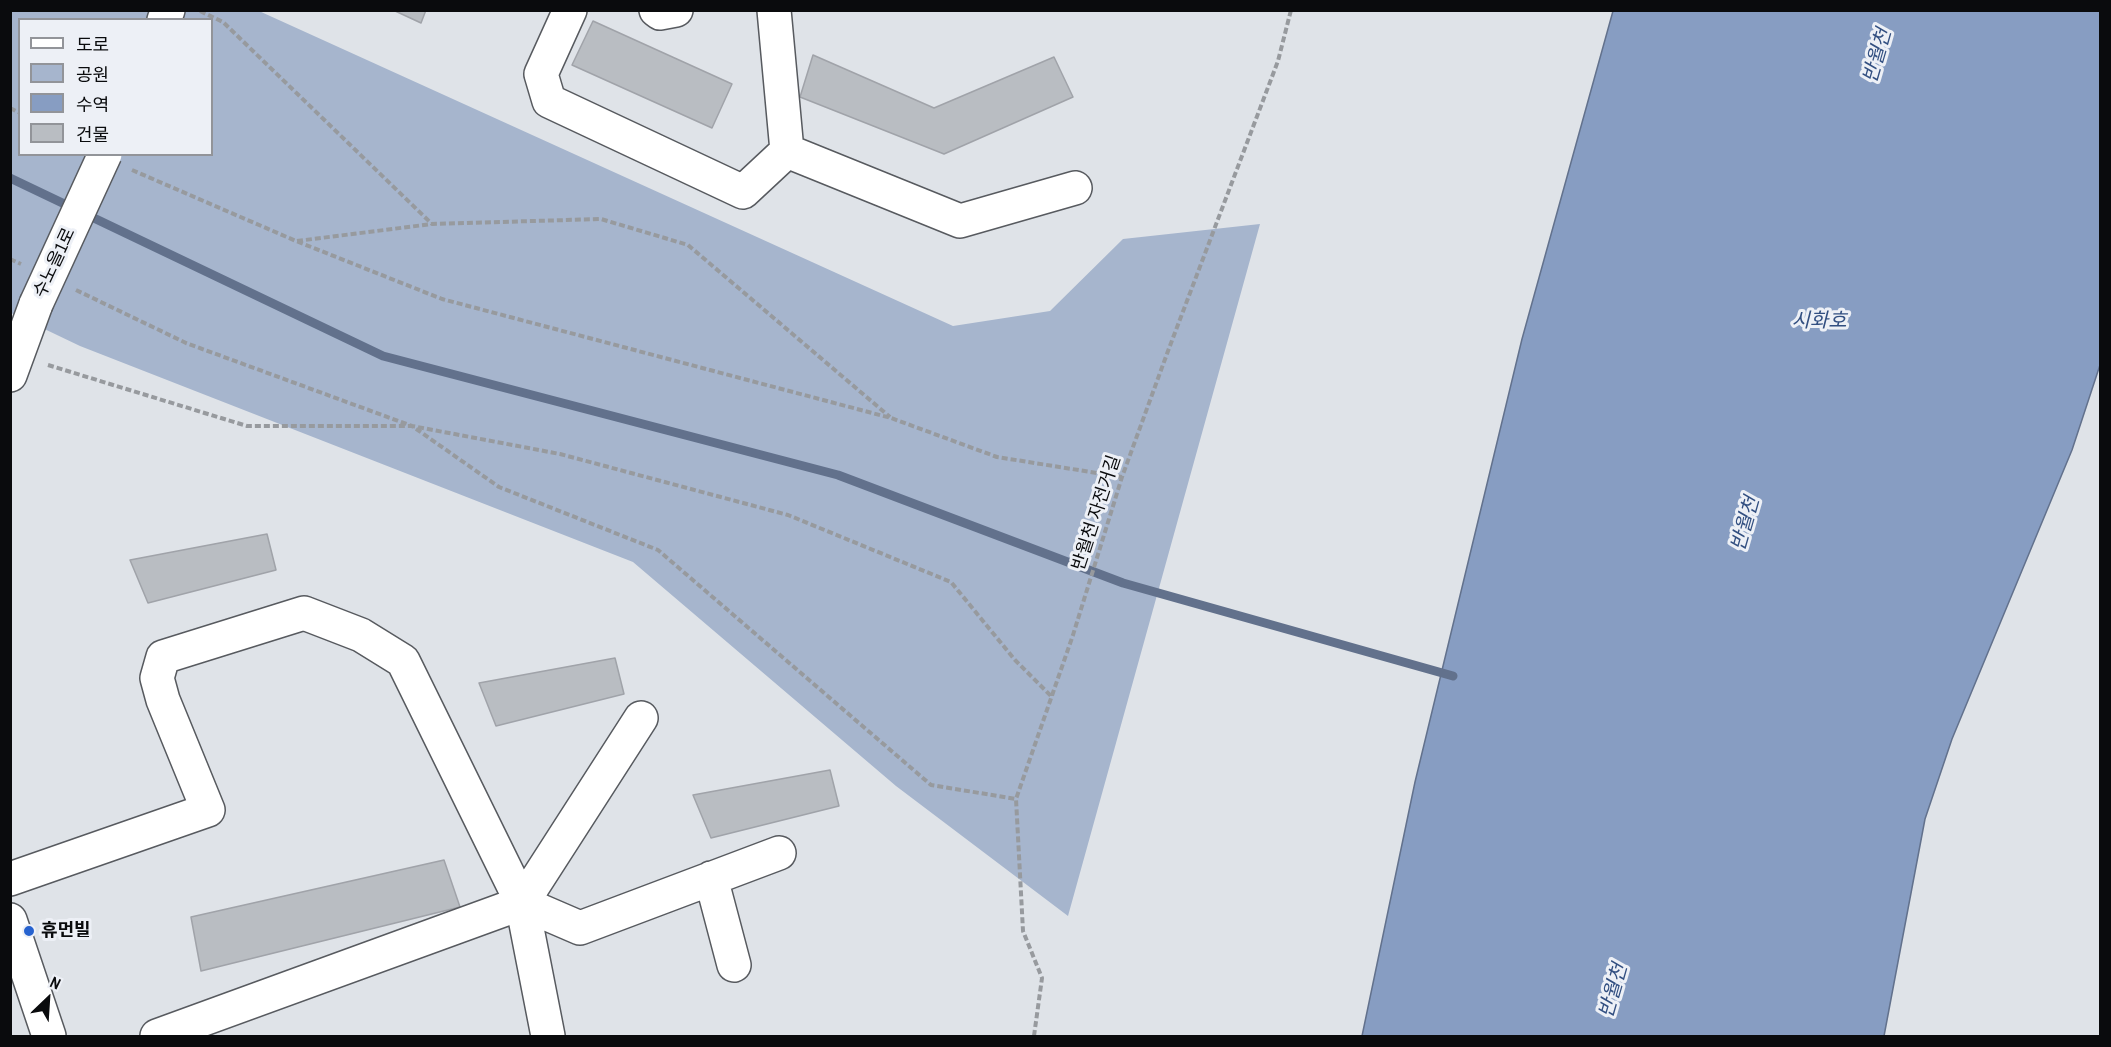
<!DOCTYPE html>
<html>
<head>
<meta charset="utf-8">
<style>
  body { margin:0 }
  #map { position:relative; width:2111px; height:1047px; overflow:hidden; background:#dfe3e8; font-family:"Archivo Narrow","Noto Sans KR",sans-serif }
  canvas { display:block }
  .frame { position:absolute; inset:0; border:12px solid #0a0b0d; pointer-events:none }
  .legend { position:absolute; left:18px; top:18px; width:195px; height:138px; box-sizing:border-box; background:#edf0f6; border:2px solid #929499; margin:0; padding:8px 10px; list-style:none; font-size:18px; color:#0a0b0d }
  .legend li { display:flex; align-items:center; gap:12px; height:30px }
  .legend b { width:30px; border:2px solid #929499 }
  .north { position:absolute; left:18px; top:969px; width:60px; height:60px; -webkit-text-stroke:4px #edf0f6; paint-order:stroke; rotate:25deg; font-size:16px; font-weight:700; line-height:24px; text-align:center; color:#0a0b0d }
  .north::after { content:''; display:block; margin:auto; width:21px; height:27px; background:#0a0b0d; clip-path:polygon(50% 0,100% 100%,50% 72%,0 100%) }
</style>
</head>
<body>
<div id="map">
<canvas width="2111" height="1047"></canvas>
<div class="frame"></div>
<ul class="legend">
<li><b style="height:8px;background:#fff"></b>도로</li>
<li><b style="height:16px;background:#a6b5cd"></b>공원</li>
<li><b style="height:16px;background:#879dc2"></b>수역</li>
<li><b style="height:16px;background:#b9bdc2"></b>건물</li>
</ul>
<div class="north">N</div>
</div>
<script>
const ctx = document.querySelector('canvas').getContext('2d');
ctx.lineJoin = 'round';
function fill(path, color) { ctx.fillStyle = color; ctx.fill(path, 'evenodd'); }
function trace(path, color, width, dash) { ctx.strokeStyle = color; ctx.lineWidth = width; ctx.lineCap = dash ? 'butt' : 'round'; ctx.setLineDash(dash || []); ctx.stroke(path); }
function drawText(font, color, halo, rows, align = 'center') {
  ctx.font = font + ' "Archivo Narrow","Noto Sans KR",sans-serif'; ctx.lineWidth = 6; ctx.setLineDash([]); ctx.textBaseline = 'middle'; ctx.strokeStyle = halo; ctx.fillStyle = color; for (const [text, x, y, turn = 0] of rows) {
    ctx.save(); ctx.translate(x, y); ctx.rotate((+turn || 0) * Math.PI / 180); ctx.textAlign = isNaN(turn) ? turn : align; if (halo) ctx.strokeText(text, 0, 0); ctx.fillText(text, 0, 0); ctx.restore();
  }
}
fill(new Path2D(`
  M10 11H259L953 326 1050 311 1123 239 1260 224 1068 916 896 786 633 562 80 346 11 313ZM20 20H212V154H20Z`), '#a6b5cd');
const water = new Path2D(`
  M1613 11H2100V365L2072 450 1952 739 1925 819 1884 1036H1362L1415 782 1522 339Z`);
fill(water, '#879dc2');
trace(water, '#62718c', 1.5);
trace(new Path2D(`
  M10 178 383 356 838 475 1123 583 1453 676`), '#62718c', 9);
const building = new Path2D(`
  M393 10H426L421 23Z
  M593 21 732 84 712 128 572 65Z
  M813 55 934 108 1054 57 1073 97 944 154 800 97Z
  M267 534 276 570 148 603 130 560Z
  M615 658 624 694 496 726 479 683Z
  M830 770 839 806 711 838 693 795Z
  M444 860 460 907 201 971 191 917Z`);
fill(building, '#b9bdc2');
trace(building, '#a0a3a9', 1.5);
const minor = new Path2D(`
  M570 10 541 74 549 101 743 192 787 151
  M656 10 660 13 676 10
  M774 10 787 151
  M164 20 168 10
  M787 151 960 221 1075 188
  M10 375 36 304
  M711 878 734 965
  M10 879 208 810 163 700 157 678 163 657 304 613 361 635 403 661 522 903 548 1036
  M522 903 580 928 779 853
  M10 920 49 1036
  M157 1036 522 903 641 718`);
trace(minor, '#575a5f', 36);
trace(new Path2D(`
  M200 11 223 22 432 224
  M10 108 20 113
  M132 170 296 241 442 299 891 418 997 457 1122 477
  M297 241 432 224 601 219 688 245 890 417
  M10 259 21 264
  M76 290 186 343 412 426 560 454 788 515 951 582 1015 660 1052 697
  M48 365 247 426H412L499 487 658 550 931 785 1016 799
  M1034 1036 1042 978 1023 931 1016 799 1073 635 1122 477 1168 351 1278 61 1291 10`), '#979a9e', 4, [6, 3]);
trace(minor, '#fff', 33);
const minorBridge = new Path2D(`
  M36 304 105 154`);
trace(minorBridge, '#575a5f', 36, []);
trace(minorBridge, '#fff', 33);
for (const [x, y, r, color] of [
  [29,931,6,"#2662cf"]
]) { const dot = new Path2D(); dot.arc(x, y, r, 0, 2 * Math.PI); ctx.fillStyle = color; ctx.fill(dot); trace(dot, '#edf0f6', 2); }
drawText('18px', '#0a0b0d', '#edf0f6', [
  ["수노을1로",55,263,-65],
  ["반월천 자전거길",1097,513,-72]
]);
drawText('bold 18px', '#0a0b0d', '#edf0f6', [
  ["휴먼빌",41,931]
], 'left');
drawText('italic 20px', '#324f81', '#edf0f6', [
  ["반월천",1878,56,-74],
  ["시화호",1819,322],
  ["반월천",1746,524,-74],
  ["반월천",1614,991,-74]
]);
</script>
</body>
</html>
